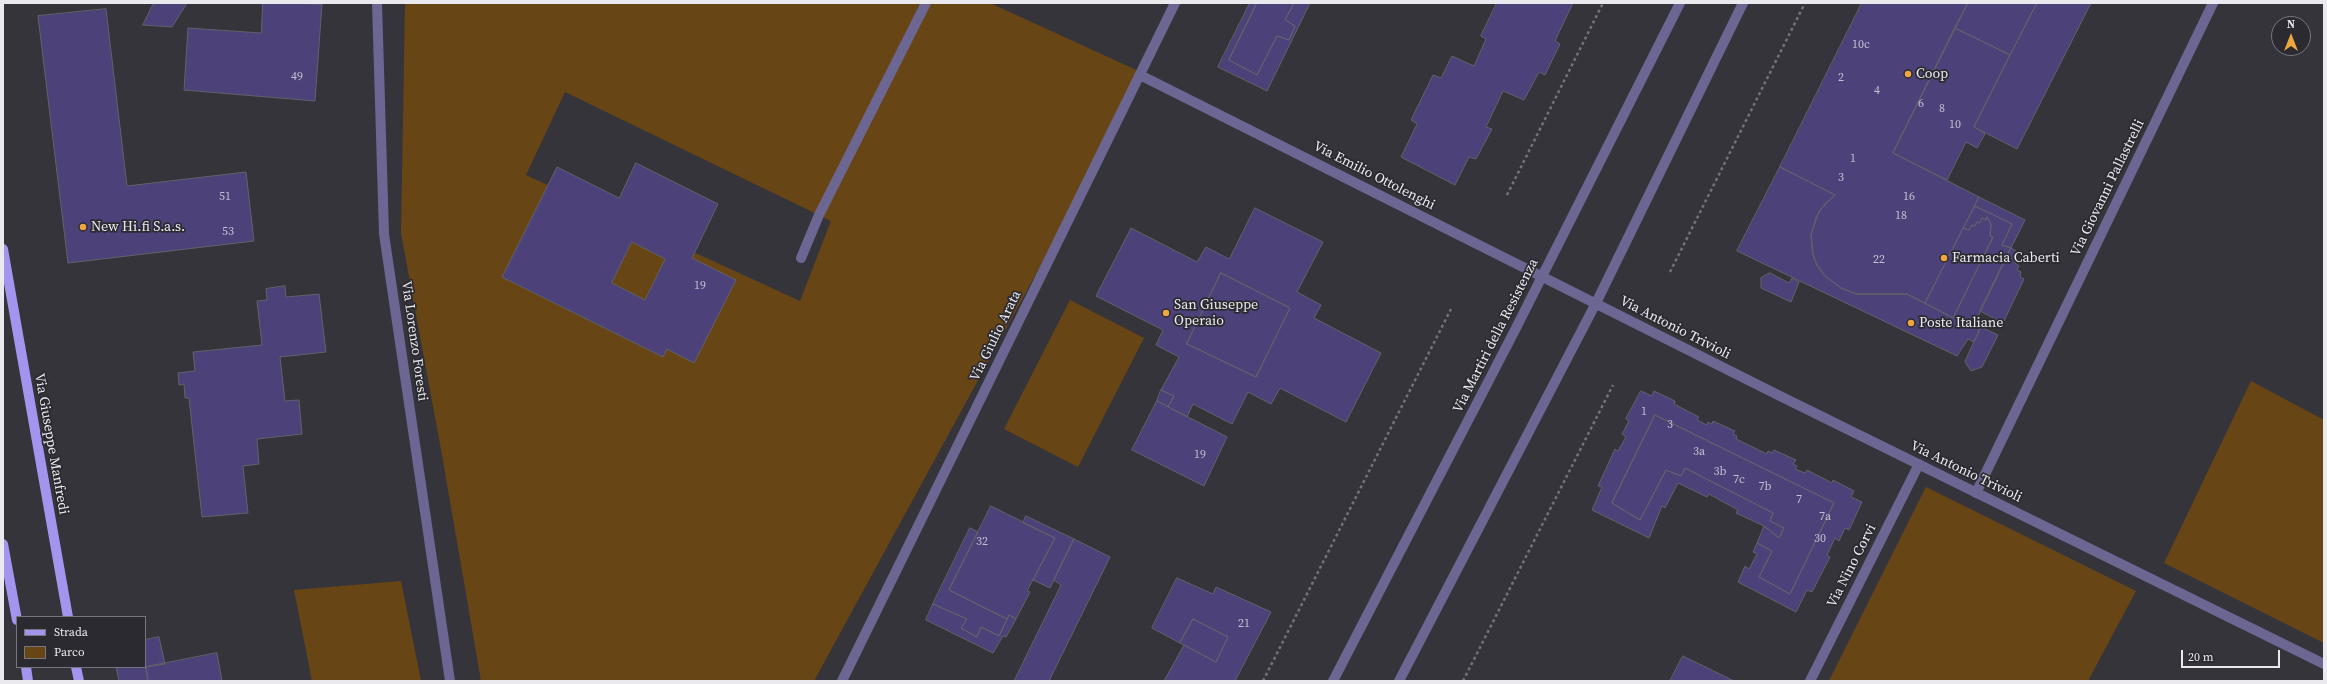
<!DOCTYPE html>
<html>
<head>
<meta charset="utf-8">
<style>
  body { margin:0 }
  #map { position:relative; width:2327px; height:684px; overflow:hidden; background:#35343b; font-family:"Source Serif 4",serif }
  canvas { display:block }
  .frame { position:absolute; inset:0; border:4px solid #e9e9ee; pointer-events:none }
  .legend { position:absolute; left:16px; top:616px; width:130px; height:52px; box-sizing:border-box; background:#2b2a31; border:1px solid #77767d; margin:0; padding:5px 7px; list-style:none; font-size:12px; color:#e9e9ee }
  .legend li { display:flex; align-items:center; gap:8px; height:20px }
  .legend b { width:20px; border:1px solid #77767d }
  .north { position:absolute; left:2271px; top:16px; width:40px; height:40px; box-sizing:border-box; background:#2b2a31; border:1px solid #77767d; border-radius:50%; rotate:0deg; font-size:11px; font-weight:700; line-height:16px; text-align:center; color:#e9e9ee }
  .north::after { content:''; display:block; margin:auto; width:14px; height:18px; background:#f0a63f; clip-path:polygon(50% 0,100% 100%,50% 72%,0 100%) }
  .scale { position:absolute; left:2181px; top:650px; width:99px; height:18px; box-sizing:border-box; border:2px solid #e9e9ee; border-top:0; padding-left:5px; font-size:12px; line-height:14px; white-space:nowrap; color:#e9e9ee; -webkit-text-stroke:3px #2b2a31; paint-order:stroke }
</style>
</head>
<body>
<div id="map">
<canvas width="2327" height="684"></canvas>
<div class="frame"></div>
<ul class="legend">
<li><b style="height:5px;background:#a394ed"></b>Strada</li>
<li><b style="height:11px;background:#684515"></b>Parco</li>
</ul>
<div class="north">N</div>
<div class="scale">20 m</div>
</div>
<script>
const ctx = document.querySelector('canvas').getContext('2d');
ctx.lineJoin = 'round';
function fill(path, color) { ctx.fillStyle = color; ctx.fill(path, 'evenodd'); }
function trace(path, color, width, dash) { ctx.strokeStyle = color; ctx.lineWidth = width; ctx.lineCap = dash ? 'butt' : 'round'; ctx.setLineDash(dash || []); ctx.stroke(path); }
function drawText(font, color, halo, rows, align = 'center') {
  ctx.font = font + ' "Source Serif 4",serif'; ctx.lineWidth = 3.5; ctx.setLineDash([]); ctx.textBaseline = 'middle'; ctx.strokeStyle = halo; ctx.fillStyle = color; for (const [text, x, y, turn = 0] of rows) {
    ctx.save(); ctx.translate(x, y); ctx.rotate((+turn || 0) * Math.PI / 180); ctx.textAlign = isNaN(turn) ? turn : align; if (halo) ctx.strokeText(text, 0, 0); ctx.fillText(text, 0, 0); ctx.restore();
  }
}
fill(new Path2D(`
  M405 3H990L1145 74 814 681H481L442 455 401 233ZM565 92 831 221 800 301 526 175Z
  M1070 300 1144 338 1078 467 1004 429Z
  M2251 381 2324 420V643L2164 563Z
  M1926 487 2136 591 2088 681H1829Z
  M401 581 421 681H312L294 590Z`), '#684515');
const building = new Path2D(`
  M154 3H187L172 27 143 25Z
  M263 3 322 4 315 101 184 90 188 28 261 33Z
  M1250 3H1257L1229 60 1257 75 1277 36 1289 40 1295 26 1285 20 1294 3H1310L1267 91 1218 67Z
  M1257 3H1294L1285 20 1295 26 1289 40 1277 36 1257 75 1229 60Z
  M1497 3H1573L1555 41 1560 44 1545 75 1539 72 1524 100 1503 91 1486 127 1492 129 1476 159 1469 157 1455 185 1401 157 1417 124 1411 120 1433 75 1441 78 1452 56 1474 66 1486 39 1481 36Z
  M1862 3H1968L1893 153 1979 197 1925 303 1907 294H1856L1841 288 1825 276 1814 259 1811 235 1819 211 1835 195 1780 167Z
  M1968 3H2037L2010 55 1955 28Z
  M2037 3H2091L2017 149 1974 127Z
  M106 9 127 186 246 172 254 241 68 263 38 16Z
  M1955 28 2010 55 1974 127 1985 134 1977 148 1966 142 1947 180 1893 153Z
  M636 163 718 204 692 258 736 280 694 363 667 349 663 357 502 277 557 167 619 198ZM632 242 665 259 645 300 612 283Z
  M1780 167 1835 195 1824 205 1816 217 1811 235 1812 252 1817 266 1825 276 1841 288 1856 294H1907L1953 318 1993 237 1990 236 1991 224 1987 217 1986 220 1982 218 1980 223 1977 222 1975 226 1972 225 1969 230 1963 228 1975 206 2012 224 2002 245 2011 248 1975 323 1981 327 1974 342 1968 339 1957 356 1737 251Z
  M1979 197 2025 220 2011 248 2002 245 2012 224 1975 206Z
  M1255 208 1323 242 1297 292 1321 305 1314 318 1381 353 1346 422 1280 388 1271 404 1248 392 1232 424 1193 404 1187 417 1168 407 1174 396 1161 390 1179 357 1156 345 1163 330 1096 296 1131 228 1197 262 1206 247 1229 259ZM1221 273 1290 308 1256 377 1187 344Z
  M1987 217 1991 224 1990 236 1993 237 1953 318 1925 303 1963 228 1969 230 1972 225 1975 226 1977 222 1980 223 1982 218 1986 220Z
  M2011 248 2016 251 2013 257 2017 258 2015 263 2019 266 2017 270 2021 272 2020 277 2024 279 2003 323 1980 311Z
  M1221 273 1290 308 1256 377 1187 344Z
  M1770 273 1789 283 1792 278 1799 282 1791 302 1761 288V278Z
  M285 286 286 297 319 294 326 352 280 357 285 401 299 400 302 434 257 439 259 464 243 466 248 513 202 517 189 398H185L184 384 179 385 178 373 195 371 193 352 262 345 257 301 267 300 266 289Z
  M1981 327 1998 335 1982 367 1971 371 1965 362Z
  M1161 390 1174 396 1168 407 1157 401Z
  M1641 391 1652 396 1654 391 1675 401 1674 404 1699 417 1697 420 1707 425 1708 422 1712 424 1713 421 1735 431 1733 434 1737 436 1736 439 1767 454 1768 451 1772 453 1774 450 1796 460 1793 464 1797 466 1795 469 1805 473 1807 470 1832 483 1833 480 1854 491 1851 497 1862 502 1849 530 1845 528 1839 541 1835 538 1827 555 1830 557 1812 592 1807 590 1796 612 1738 582 1745 566 1749 569 1757 554 1753 552 1757 543 1772 551 1759 577 1790 594 1834 503 1655 415 1612 503 1640 520 1666 470 1681 476 1685 468 1773 513 1770 521 1784 528 1779 538 1764 526 1736 513 1738 510 1709 494 1707 497 1678 483 1665 508 1662 506 1649 538 1592 510 1602 487 1598 486 1615 449 1618 451 1626 437 1622 434 1629 421 1626 419Z
  M1157 401 1227 437 1204 486 1132 450Z
  M1655 415 1834 503 1790 594 1759 577 1772 551 1757 543 1764 526 1779 538 1784 528 1770 521 1773 513 1685 468 1681 476 1666 470 1640 520 1612 503Z
  M991 506 1055 538 1027 591 1030 592 1016 619 1009 615 1007 619 949 590Z
  M1026 516 1074 539 1050 588 1033 580 1055 538 1023 523Z
  M970 528 978 532 949 590 1007 619 999 636 981 627 977 637 961 628 967 619 933 604Z
  M1074 539 1110 557 1049 681H1014L1061 585 1054 580Z
  M1177 578 1213 594 1216 587 1271 612 1235 681H1164L1184 645 1216 662 1228 637 1193 619 1180 643 1152 628Z
  M933 604 967 619 961 628 977 637 981 627 999 636 1009 615 1016 619 1006 637 1003 636 993 653 926 620Z
  M1193 619 1228 637 1216 662 1180 643Z
  M159 637 165 664 146 667 148 681H119L116 667H145V640Z
  M217 653 222 681H148L146 667Z
  M1683 656 1734 681H1670Z`);
fill(building, '#4c4179');
trace(building, '#62626a', 1);
trace(new Path2D(`
  M1507 195 1603 3
  M1670 272 1805 3
  M1263 681 1451 309
  M1463 681 1613 385`), '#727278', 2.5, [3, 3]);
trace(new Path2D(`
  M377 3 384 234 450 681
  M1140 75 1778 395 2324 664
  M801 258 819 215 926 3
  M1976 493 2213 3
  M842 681 1175 3
  M1333 681 1515 330 1680 3
  M1399 681 1596 303 1743 3
  M1810 681 1919 464`), '#6c6692', 10);
trace(new Path2D(`
  M3 249 68 617
  M3 544 17 620
  M26 667 28 681
  M76 667 79 681`), '#a394ed', 10);
for (const [x, y, r, color] of [
  [1908,74,4,"#f0a63f"],
  [83,227,4,"#f0a63f"],
  [1944,258,4,"#f0a63f"],
  [1166,313,4,"#f0a63f"],
  [1911,323,4,"#f0a63f"]
]) { const dot = new Path2D(); dot.arc(x, y, r, 0, 2 * Math.PI); ctx.fillStyle = color; ctx.fill(dot); trace(dot, '#2b2a31', 1.5); }
drawText('12px', '#c2bfd1', null, [
  ["10c",1861,45],
  ["49",297,77],
  ["2",1841,78],
  ["4",1877,91],
  ["6",1921,104],
  ["8",1942,109],
  ["10",1955,125],
  ["1",1853,159],
  ["3",1841,178],
  ["51",225,197],
  ["16",1909,197],
  ["18",1901,216],
  ["53",228,232],
  ["22",1879,260],
  ["19",700,286],
  ["1",1644,412],
  ["3",1670,425],
  ["3a",1699,452],
  ["19",1200,455],
  ["3b",1720,472],
  ["7c",1739,480],
  ["7b",1765,487],
  ["7",1799,500],
  ["7a",1825,517],
  ["30",1820,539],
  ["32",982,542],
  ["21",1244,624]
]);
drawText('14px', '#e9e9ee', '#2b2a31', [
  ["Coop",1916,74],
  ["New Hi.fi S.a.s.",91,227],
  ["Farmacia Caberti",1952,258],
  ["San Giuseppe",1174,305],
  ["Operaio",1174,321],
  ["Poste Italiane",1919,323]
], 'left');
drawText('14px', '#e9e9ee', '#2b2a31', [
  ["Via Emilio Ottolenghi",1374,176,27],
  ["Via Giovanni Pallastrelli",2108,188,-64],
  ["Via Antonio Trivioli",1675,328,27],
  ["Via Giulio Arata",996,336,-64],
  ["Via Martiri della Resistenza",1496,336,-63],
  ["Via Lorenzo Foresti",414,341,82],
  ["Via Giuseppe Manfredi",51,444,80],
  ["Via Antonio Trivioli",1966,472,26],
  ["Via Nino Corvi",1852,566,-63]
]);
</script>
</body>
</html>
